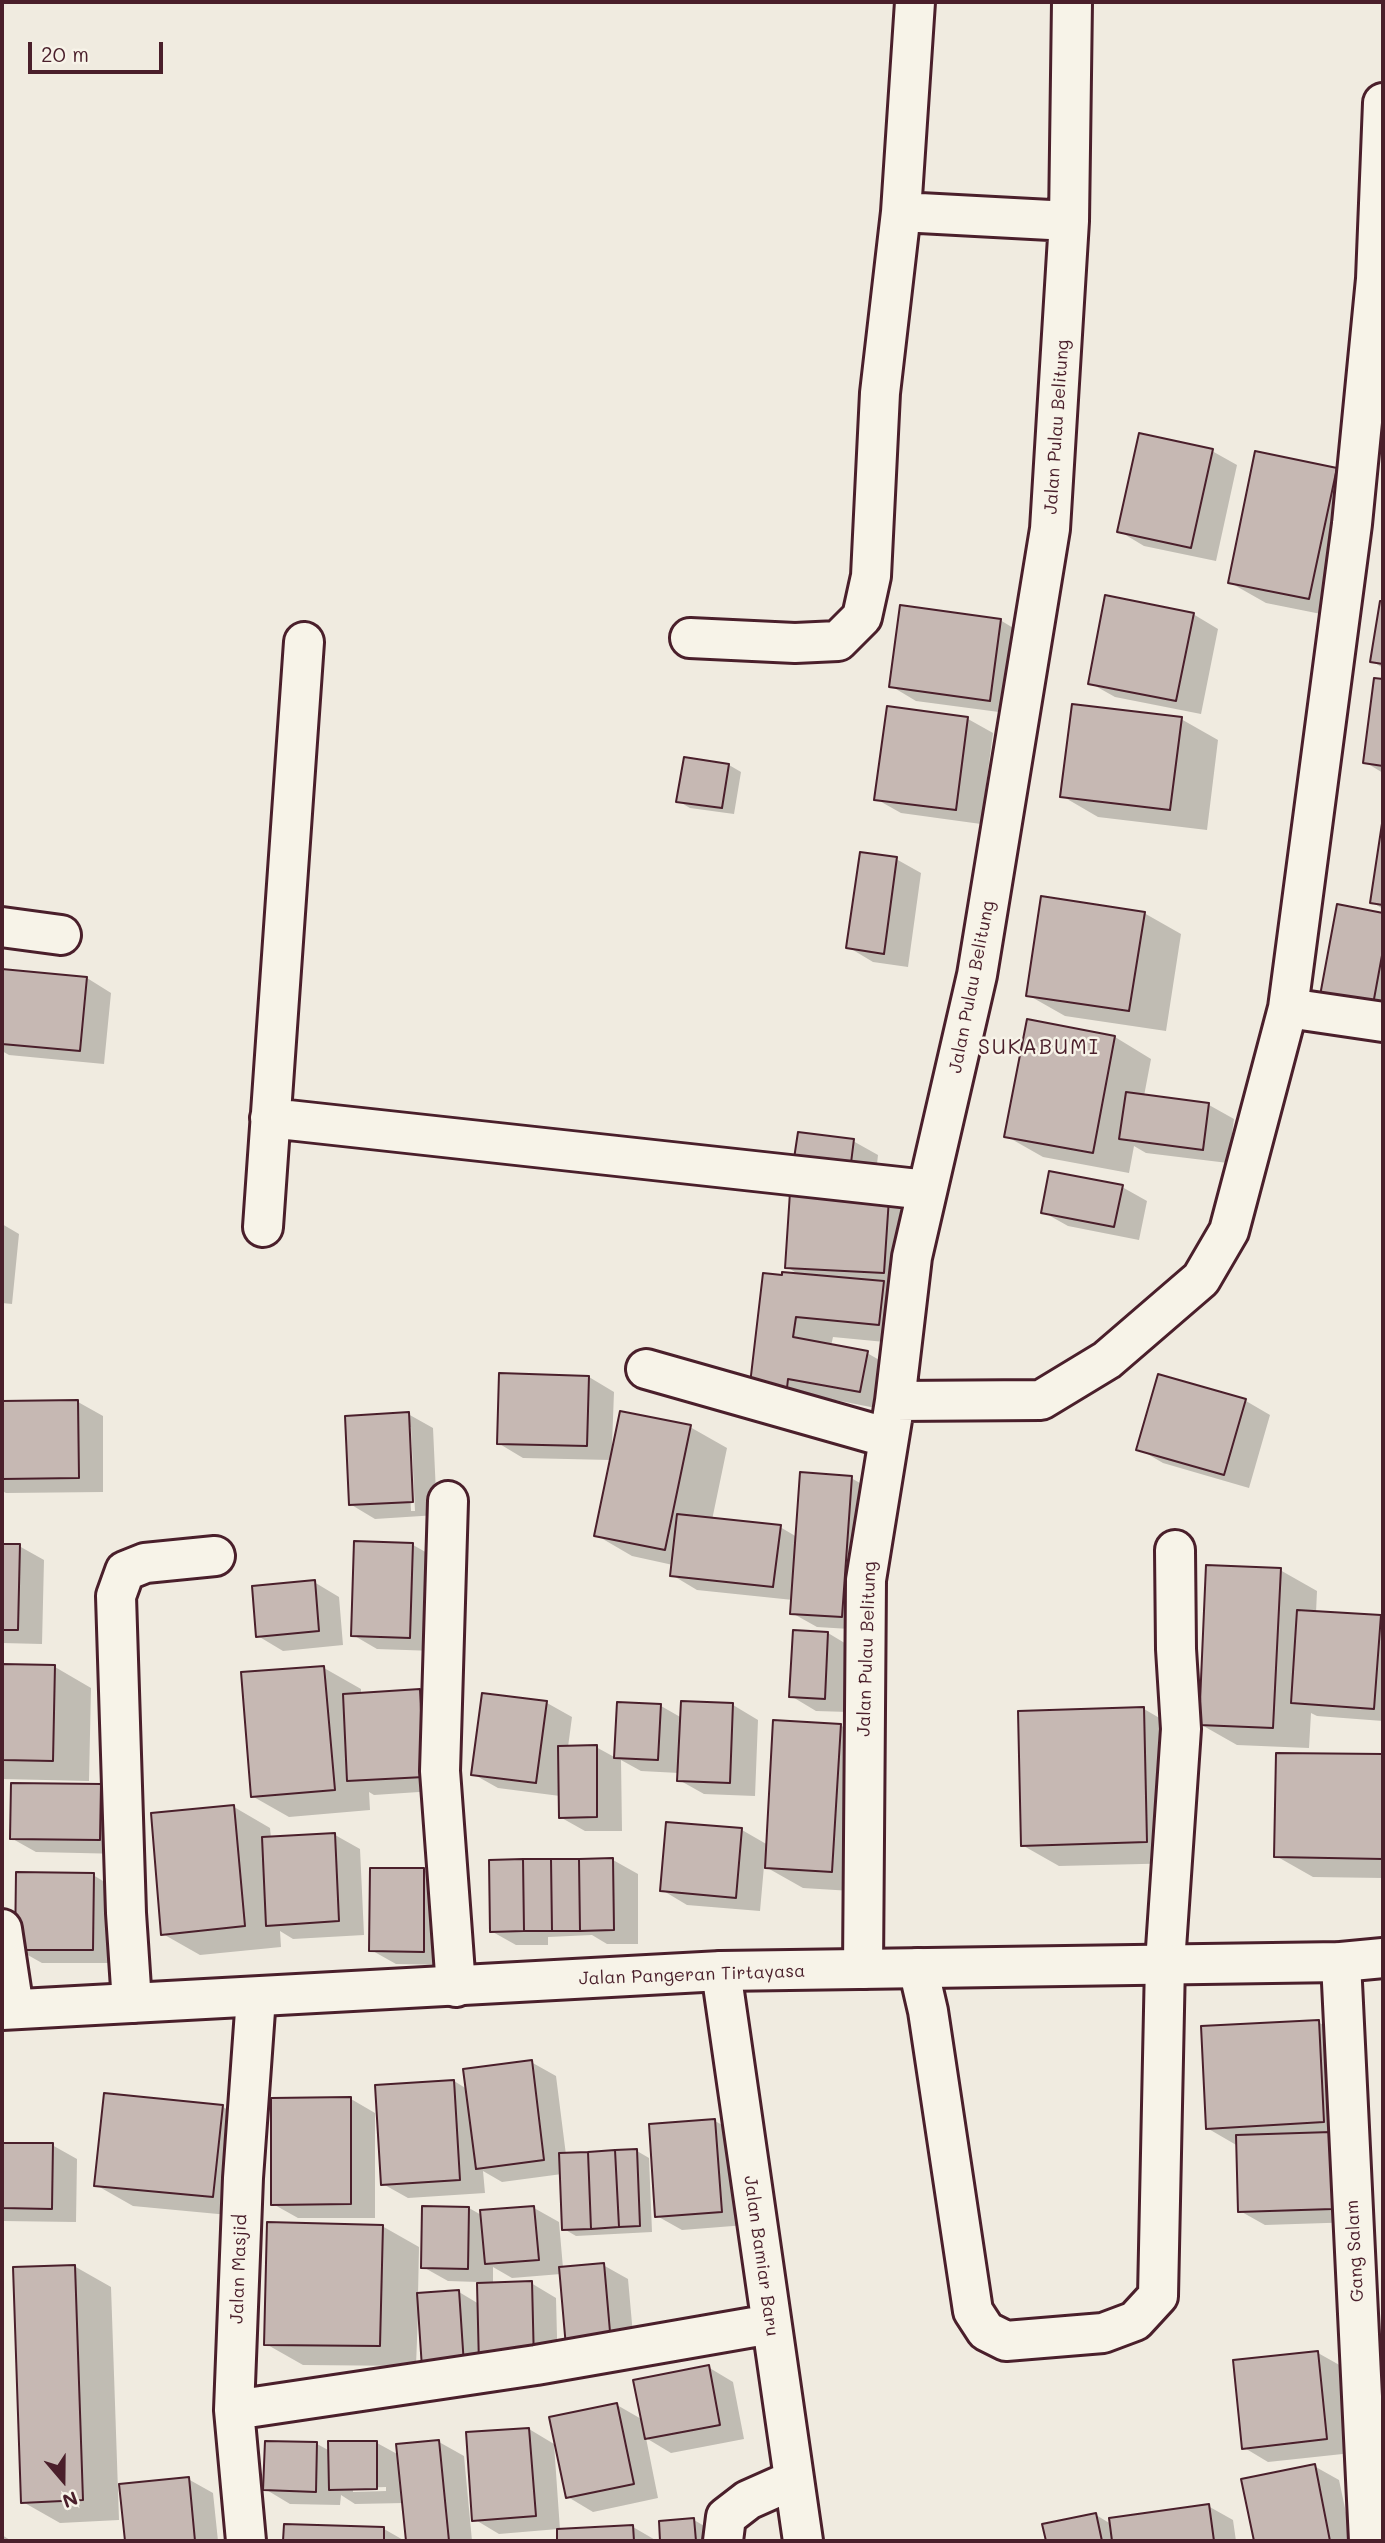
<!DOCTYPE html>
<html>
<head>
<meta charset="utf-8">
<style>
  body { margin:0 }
  #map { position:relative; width:1385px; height:2543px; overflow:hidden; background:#f0ebe0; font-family:Mali,sans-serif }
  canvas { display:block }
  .frame { position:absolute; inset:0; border:4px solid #4a1f2b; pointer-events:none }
  .north { position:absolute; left:28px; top:2445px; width:70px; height:70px; -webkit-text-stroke:5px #f7f3e8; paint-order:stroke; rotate:160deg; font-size:19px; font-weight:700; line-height:28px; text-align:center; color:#4a1f2b }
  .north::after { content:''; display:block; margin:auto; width:24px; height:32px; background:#4a1f2b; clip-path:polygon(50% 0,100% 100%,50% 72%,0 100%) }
  .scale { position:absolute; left:28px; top:42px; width:135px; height:32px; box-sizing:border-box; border:4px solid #4a1f2b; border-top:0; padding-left:9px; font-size:21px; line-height:24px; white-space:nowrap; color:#4a1f2b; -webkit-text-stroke:5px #f7f3e8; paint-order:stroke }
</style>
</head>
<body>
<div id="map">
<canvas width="1385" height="2543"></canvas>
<div class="frame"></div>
<div class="north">N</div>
<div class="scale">20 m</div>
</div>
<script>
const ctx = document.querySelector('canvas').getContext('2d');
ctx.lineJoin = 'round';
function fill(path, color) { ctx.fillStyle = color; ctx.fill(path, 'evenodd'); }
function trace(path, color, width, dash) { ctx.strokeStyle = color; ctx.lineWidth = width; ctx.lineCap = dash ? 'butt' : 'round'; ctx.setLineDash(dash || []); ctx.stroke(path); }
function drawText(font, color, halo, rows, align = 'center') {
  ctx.font = font + ' Mali,sans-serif'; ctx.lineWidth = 5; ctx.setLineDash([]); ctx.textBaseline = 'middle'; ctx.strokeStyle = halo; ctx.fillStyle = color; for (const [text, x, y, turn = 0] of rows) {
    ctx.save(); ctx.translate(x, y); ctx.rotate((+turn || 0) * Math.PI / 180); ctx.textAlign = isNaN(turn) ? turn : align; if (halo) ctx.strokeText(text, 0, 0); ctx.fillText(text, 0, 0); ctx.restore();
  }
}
fill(new Path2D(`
  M1212 451 1237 465 1216 561 1144 546 1119 531Z
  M1336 470 1373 491 1346 619 1266 603 1229 582Z
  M1382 603H1383V668L1372 661Z
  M1193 614 1218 629 1201 714 1115 697 1090 683Z
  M1000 620 1025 635 1014 714 916 701 891 686Z
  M1376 680 1383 681V773L1365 762Z
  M888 708 968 719 993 733 981 824 901 813 876 799Z
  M1181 719 1218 740 1207 830 1098 817 1062 796Z
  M729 765 741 772 734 814 690 808 678 801Z
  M1383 829V909L1372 902Z
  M896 859 921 873 908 967 873 962 848 947Z
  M1339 906 1383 915V1021L1346 1014Z
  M1144 913 1181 934 1166 1031 1065 1016 1028 995Z
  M2 971 87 978 111 993 104 1064 9 1055 2 1051Z
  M1029 1021 1115 1037 1151 1059 1144 1096 1209 1105 1234 1119 1228 1163 1146 1153 1134 1146 1129 1173 1043 1157 1006 1136Z
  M853 1141 878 1155 874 1192 819 1185Z
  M1122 1187 1147 1201 1139 1240 1068 1226 1043 1212Z
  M888 1199 913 1214 908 1287 887 1285 920 1304 916 1345 833 1337 831 1346 867 1353 904 1374 896 1412 825 1398 823 1408 752 1383 801 1276 787 1267Z
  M2 1224 19 1234 12 1304 2 1303Z
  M1159 1376 1246 1401 1270 1415 1249 1488 1163 1463 1139 1449Z
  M589 1377 614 1392 612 1445 690 1427 727 1448 712 1520 780 1527 797 1537 851 1478 876 1492 866 1630 817 1627 792 1613 793 1600 697 1590 672 1575 673 1565 632 1556 596 1535 611 1460 523 1458 498 1443Z
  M78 1402 103 1416V1492L6 1493 2 1491V1403Z
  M408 1414 433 1428 437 1515 375 1519 350 1504ZM407 1427H411L415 1511H411Z
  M2 1545 19 1546 44 1560 42 1644 2 1643Z
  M413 1545 438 1559 434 1651 377 1649 353 1635Z
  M1280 1570 1317 1591 1316 1613 1383 1619V1721L1317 1716 1311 1713 1309 1748 1237 1745 1200 1724Z
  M314 1582 339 1597 343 1645 283 1651 258 1636Z
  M828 1633 853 1648 849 1712 816 1711 791 1696Z
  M2 1666 55 1667 91 1688 89 1781 2 1779Z
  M324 1668 361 1689V1695L420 1691 445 1706 449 1790 374 1795 369 1792 370 1810 289 1817 252 1796Z
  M547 1703 572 1717 568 1747H596L616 1758 619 1704 661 1706 682 1718 733 1705 758 1720 755 1796 704 1794 679 1780V1773L641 1771 621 1760 622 1831H585L560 1817V1796L498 1788 473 1774Z
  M1144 1709 1180 1730 1183 1863 1059 1866 1022 1845Z
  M840 1725 877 1747 868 1892 803 1888 764 1866 760 1911 687 1905 662 1890 742 1830 768 1845Z
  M1278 1754 1383 1756V1878L1313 1877 1276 1856Z
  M100 1785 125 1800 124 1854 36 1852 11 1838Z
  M234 1807 270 1828 271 1838 335 1835 360 1849 364 1935 293 1939 280 1931 281 1947 200 1955 163 1934Z
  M613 1860 638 1874V1944H607L592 1935 548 1937V1945H516L491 1931Z
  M424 1870 449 1884 448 1965 396 1964 371 1950Z
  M93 1875 118 1890 117 1963H42L17 1949Z
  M1318 2022 1355 2043 1357 2222 1265 2225 1240 2211 1238 2146 1207 2128Z
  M531 2062 556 2076 566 2155 637 2151 649 2158 652 2232 576 2236 564 2229 562 2174 502 2182 483 2171 485 2193 408 2198 383 2184 454 2081 467 2089Z
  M351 2099 375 2113V2218H298L273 2204Z
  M223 2107 259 2128 250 2217 133 2206 96 2185Z
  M715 2121 740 2135 746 2225 682 2230 657 2216Z
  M2 2144 52 2145 77 2159 76 2222 2 2221Z
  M424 2208H469L483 2216 534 2208 559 2222 563 2268 603 2265 628 2279 635 2357 592 2360 561 2274 512 2278 493 2267V2284L531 2283 556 2298 558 2377 448 2382 420 2314H418L416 2366 303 2365 266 2344 382 2226 419 2247 418 2295 459 2292 479 2304 478 2282 448 2281 423 2267Z
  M74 2266 111 2287 119 2520 60 2523 23 2502Z
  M1318 2353 1343 2367 1352 2453 1268 2462 1243 2447Z
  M708 2367 733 2382 744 2439 671 2453 646 2438 658 2498 593 2512 568 2497 617 2405 643 2420Z
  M529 2429 554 2444 560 2530 633 2527 657 2541H559L558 2529 499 2534 474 2519Z
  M439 2442 464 2456 472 2541H408L404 2503 355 2504 341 2495 340 2505 290 2504 265 2489 317 2444 330 2451 377 2443 399 2455ZM386 2487V2491L353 2492V2488Z
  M1314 2466 1339 2480 1352 2541H1256L1243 2480Z
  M188 2479 213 2493 218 2541H127L121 2486Z
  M1208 2506 1233 2520 1236 2541H1048L1044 2526 1096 2515 1111 2524Z
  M694 2520 706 2527 707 2541H662L661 2523Z
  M285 2526 384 2529 405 2541H285Z
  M2 2535 10 2540V2541H2Z
  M539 2539 543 2541H520Z`), '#0003');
const building = new Path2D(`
  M1139 433 1213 449 1191 548 1117 532Z
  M1255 451 1337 468 1309 599 1228 583Z
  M1105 595 1194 613 1176 701 1088 684Z
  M1380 601H1383V664L1370 662Z
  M900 605 1001 619 990 701 889 687Z
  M1374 678 1383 679V766L1363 763Z
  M1072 704 1182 717 1170 810 1060 797Z
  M887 706 968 717 956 810 874 800Z
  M684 757 729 764 722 808 676 802Z
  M1383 817V905L1370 903Z
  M860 852 897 857 884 954 846 948Z
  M1041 896 1145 912 1129 1011 1026 996Z
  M1337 904 1383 913V950L1372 1010 1319 1001Z
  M2 969 87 977 80 1051 2 1044Z
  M1027 1019 1115 1036 1093 1153 1004 1137Z
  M1126 1092 1209 1103 1203 1150 1119 1139Z
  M798 1132 854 1139 849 1179 792 1172Z
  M1049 1171 1123 1185 1114 1227 1041 1213Z
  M790 1192 889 1198 884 1273 785 1268Z
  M782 1272 884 1281 879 1325 796 1317 793 1337 868 1351 860 1392 788 1379 787 1388 750 1384 763 1273 782 1275Z
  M499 1373 589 1376 587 1446 497 1444Z
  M1158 1374 1246 1399 1224 1475 1136 1450Z
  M78 1400 79 1478 2 1479V1401Z
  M620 1411 691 1425 665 1550 594 1536Z
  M409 1412 413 1502 349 1505 345 1416Z
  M800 1472 852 1476 842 1617 790 1614Z
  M677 1514 781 1525 773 1587 670 1576Z
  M354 1541 413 1543 410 1638 351 1636Z
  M2 1544H20L18 1630H2Z
  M1206 1565 1281 1568 1273 1728 1199 1725Z
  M315 1580 319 1631 256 1637 252 1586Z
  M1297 1610 1381 1615 1374 1709 1291 1703Z
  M793 1630 828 1632 825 1699 789 1697Z
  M2 1664 55 1665 53 1761 2 1760Z
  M324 1666 335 1790 251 1797 241 1672Z
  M420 1689 424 1777 347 1781 343 1694Z
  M482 1693 547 1701 536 1783 471 1775Z
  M681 1701 733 1703 730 1783 677 1781Z
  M617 1702 661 1704 658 1760 614 1758Z
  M1144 1707 1147 1842 1021 1846 1018 1711Z
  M773 1720 841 1724 832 1872 765 1868Z
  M597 1745V1817L559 1818 558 1746Z
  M1276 1753 1383 1754V1859L1274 1857Z
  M11 1783 101 1784 100 1840 10 1839Z
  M234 1805 245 1926 161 1935 151 1813Z
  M666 1822 742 1828 736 1898 660 1891Z
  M335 1833 339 1921 266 1926 262 1837Z
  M613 1858 614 1930 580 1931 579 1859Z
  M523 1859H551L552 1931H524Z
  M523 1859 524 1931 490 1932 489 1860Z
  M551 1859H579L580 1931H552Z
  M370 1868H424V1952L369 1951Z
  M16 1872 94 1873 93 1950H15Z
  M1319 2020 1324 2122 1206 2129 1201 2026Z
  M532 2060 544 2160 476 2169 463 2069Z
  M454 2080 460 2180 381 2185 375 2085Z
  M104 2093 223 2105 213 2197 94 2186Z
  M351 2097V2204L271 2205V2098Z
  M715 2119 722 2212 655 2217 649 2124Z
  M1331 2132 1333 2209 1238 2212 1236 2135Z
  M2 2143H53L52 2209 2 2208Z
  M637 2149 640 2226 619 2227 615 2150Z
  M615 2150 619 2227 591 2229 588 2152Z
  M588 2152 591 2229 562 2230 559 2153Z
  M422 2206 469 2207 468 2269 421 2268Z
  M534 2206 539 2260 485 2264 480 2210Z
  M267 2222 383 2225 380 2346 264 2345Z
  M604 2263 611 2343 566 2347 559 2267Z
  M75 2265 83 2500 21 2503 13 2267Z
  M532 2281 534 2363 479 2365 477 2283Z
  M459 2290 464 2365 422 2368 417 2293Z
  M1318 2351 1327 2439 1242 2449 1233 2360Z
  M709 2365 720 2425 645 2439 633 2380Z
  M617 2403 634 2484 566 2498 549 2417Z
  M529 2428 536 2516 472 2521 466 2432Z
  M439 2440 449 2541H406L396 2444Z
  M265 2441 317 2442 316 2492 263 2490Z
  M328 2441H377V2489L329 2490Z
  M1315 2464 1330 2541H1254L1241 2479Z
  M189 2477 195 2541H125L119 2484Z
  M1209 2504 1214 2541H1112L1109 2518Z
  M1096 2513 1102 2541H1046L1042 2524Z
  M694 2518 696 2541H660L659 2521Z
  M284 2524 384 2527V2541H283Z
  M633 2525 634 2541H557V2529Z`);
fill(building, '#c6b8b3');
trace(building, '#4a1f2b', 2);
const minor = new Path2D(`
  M901 212 1069 221
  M690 638 795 643 838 641 862 617 871 576 880 393 901 212 915 2
  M2 927 61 935
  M1288 1008 1383 1022
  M270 1118 927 1190
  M263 1227 304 642
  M646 1369 889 1438
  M895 1401 1041 1400 1107 1360 1201 1279 1229 1231 1288 1008 1352 524 1376 279 1383 103
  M448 1501 440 1771 456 1987
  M2 1929 14 2009
  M1341 1962 1369 2541
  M918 1968 928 2011 973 2311 986 2331 1006 2341 1103 2333 1135 2321 1158 2296 1165 1963 1181 1729 1176 1649 1175 1550
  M863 1969 866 1580 895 1401 912 1257 977 975 1050 529 1069 221 1072 2
  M721 1971 803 2541
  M132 2003 126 1913 116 1596 125 1571 145 1563 215 1556
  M234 2410 536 2365 771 2324
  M246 2541 234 2410 243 2178 256 1997
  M723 2541 726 2517 748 2500 793 2480`);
const major = new Path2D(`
  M2 2010 721 1971 1341 1962 1383 1958`);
trace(minor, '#4a1f2b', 44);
trace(major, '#4a1f2b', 44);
trace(minor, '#f7f3e8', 38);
trace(major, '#f7f3e8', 38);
drawText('18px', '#4a1f2b', '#f7f3e8', [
  ["Jalan Pulau Belitung",1057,427,-86],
  ["Jalan Pulau Belitung",972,987,-79],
  ["Jalan Pulau Belitung",867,1649,-88],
  ["Jalan Pangeran Tirtayasa",692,1975,-2],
  ["Gang Salam",1355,2251,-93],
  ["Jalan Bamiar Baru",761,2256,82],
  ["Jalan Masjid",239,2269,-88]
]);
ctx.letterSpacing = '2px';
drawText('21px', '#4a1f2b', '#f7f3e8', [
  ["SUKABUMI",1039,1048]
]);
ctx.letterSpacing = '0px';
</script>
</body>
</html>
